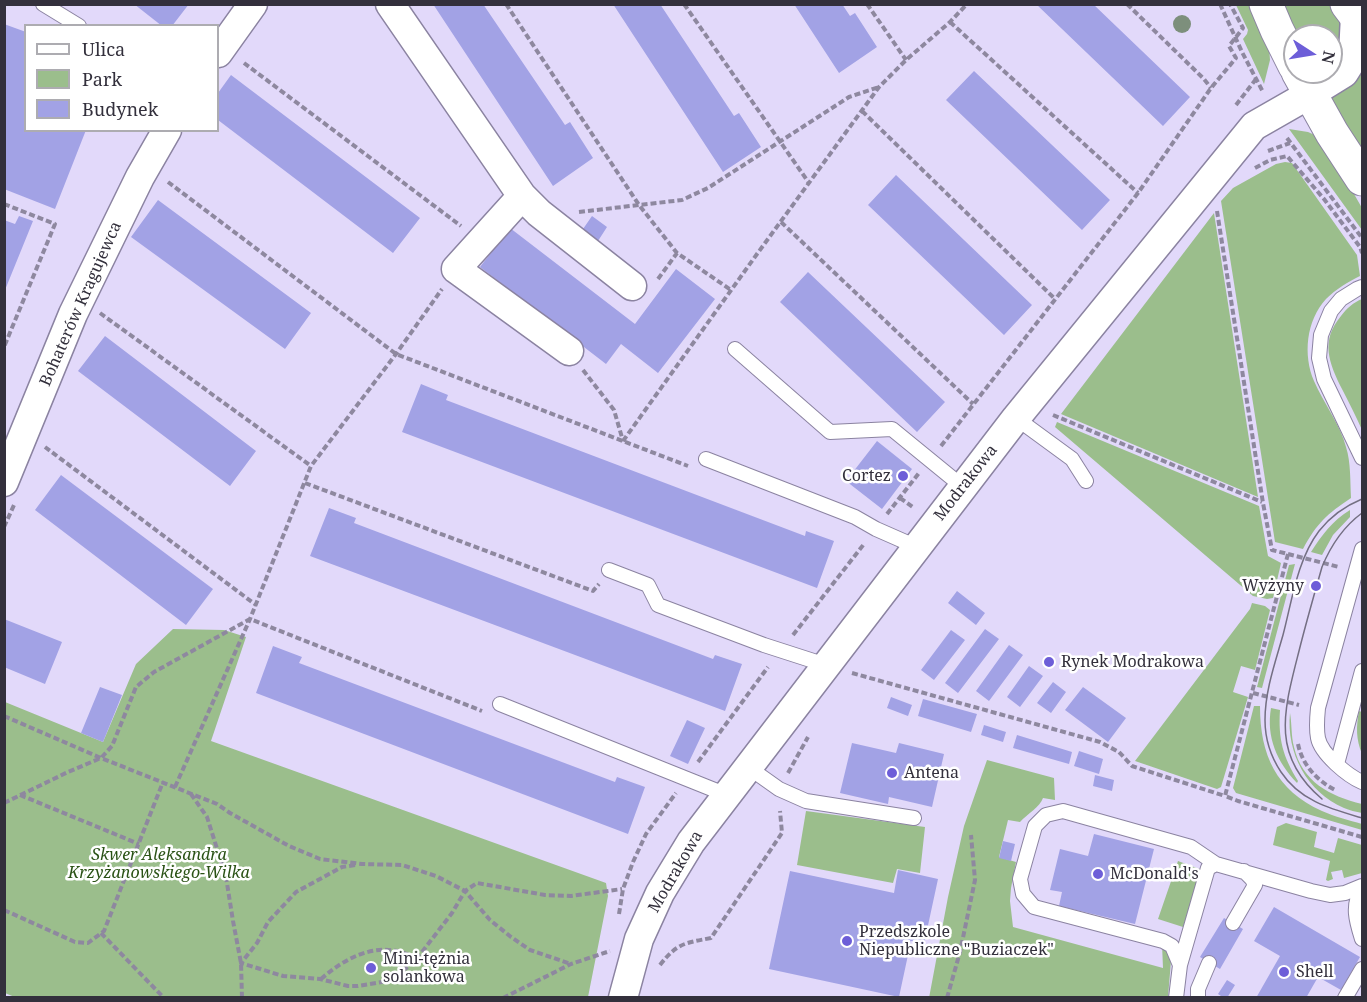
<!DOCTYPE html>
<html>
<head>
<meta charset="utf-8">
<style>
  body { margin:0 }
  #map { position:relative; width:1367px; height:1002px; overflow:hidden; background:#e2d9fa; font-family:"Noto Serif",serif }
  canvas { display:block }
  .frame { position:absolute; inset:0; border:6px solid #33303c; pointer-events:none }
  .legend { position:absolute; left:24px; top:24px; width:195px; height:108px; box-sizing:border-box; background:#fff; border:2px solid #adacb1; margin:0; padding:8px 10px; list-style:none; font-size:18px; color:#33303c }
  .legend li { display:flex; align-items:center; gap:12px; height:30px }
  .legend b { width:30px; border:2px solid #adacb1 }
  .north { position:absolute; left:1283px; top:24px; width:60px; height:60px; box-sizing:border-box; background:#fff; border:2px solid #adacb1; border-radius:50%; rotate:102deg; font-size:16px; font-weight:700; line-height:24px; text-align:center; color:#33303c }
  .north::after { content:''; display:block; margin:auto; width:21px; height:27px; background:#6d5ed8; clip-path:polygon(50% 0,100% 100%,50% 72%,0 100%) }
</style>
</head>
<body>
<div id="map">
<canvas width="1367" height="1002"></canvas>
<div class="frame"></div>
<ul class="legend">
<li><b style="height:8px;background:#fff"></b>Ulica</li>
<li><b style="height:16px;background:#9bbe8c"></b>Park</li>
<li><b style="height:16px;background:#a2a2e5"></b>Budynek</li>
</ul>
<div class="north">N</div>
</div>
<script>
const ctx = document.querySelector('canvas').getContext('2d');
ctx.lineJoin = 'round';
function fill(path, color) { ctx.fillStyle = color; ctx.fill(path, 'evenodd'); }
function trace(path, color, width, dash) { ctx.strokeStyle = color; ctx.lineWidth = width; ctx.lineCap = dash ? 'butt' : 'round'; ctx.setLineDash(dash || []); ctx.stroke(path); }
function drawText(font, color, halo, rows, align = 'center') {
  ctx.font = font + ' "Noto Serif",serif'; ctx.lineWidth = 5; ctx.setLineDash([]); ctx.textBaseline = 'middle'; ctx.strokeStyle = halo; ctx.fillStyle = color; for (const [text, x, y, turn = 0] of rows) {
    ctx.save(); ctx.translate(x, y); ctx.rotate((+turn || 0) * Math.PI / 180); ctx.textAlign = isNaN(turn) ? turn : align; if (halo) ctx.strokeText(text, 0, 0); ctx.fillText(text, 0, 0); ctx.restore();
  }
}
fill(new Path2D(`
  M1236 5H1251L1269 47 1270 60 1264 84 1243 39 1247 34 1248 30Z
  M1281 5H1331L1343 27 1345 47 1331 71V36H1295Z
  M1362 51V154L1325 96Z
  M1289 129 1308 132 1317 136 1326 145 1362 208V230Z
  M1285 162 1292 163 1357 255 1360 276C1348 282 1336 289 1326 299 1306 321 1303 355 1314 381 1323 402 1341 426 1346 447 1351 463 1350 481 1351 498 1327 514 1317 523 1303 549L1275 542 1221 201 1233 188 1276 164Z
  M1214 213 1258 497 1061 414Z
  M1362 299V430C1356 416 1349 403 1342 389 1329 363 1320 341 1341 316 1346 309 1354 302 1362 299Z
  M1057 422 1259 506 1268 556 1281 563 1273 598 1267 599 1253 596 1055 427Z
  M1350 510V517L1333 535 1322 555 1311 552C1322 535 1332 521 1350 510Z
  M1295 564 1262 688 1257 687 1289 565Z
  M1252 603 1265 606 1270 610 1255 670 1241 666 1233 692 1248 697 1221 787 1217 789 1135 761 1250 609Z
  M173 629 224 630 246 637 211 741 606 883 608 896 588 997 17 998 5 993V702L103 742 136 664Z
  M1254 706H1260C1260 755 1276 790 1322 811 1335 817 1349 820 1362 824V830L1236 793 1233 788Z
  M1271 708 1280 710C1278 739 1283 757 1298 781L1297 783C1277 762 1266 737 1271 708Z
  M1359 711 1362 712V754C1356 739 1356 727 1359 711Z
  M1290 713C1292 724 1291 736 1294 747 1302 782 1330 796 1362 804V813C1356 812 1349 810 1344 808 1307 792 1286 753 1290 713Z
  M987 760 1054 778 1055 800 1043 798C1040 807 1027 814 1020 822L1008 820 999 857 1016 862 1011 888 1010 901 1013 927 1163 968 1162 944 1166 946 1171 961 1168 997 929 998 948 897 964 826Z
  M806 811 925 827 920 873 897 869 893 883 797 865Z
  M1286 823 1317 832 1314 847 1334 853 1338 838 1362 845V873L1344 878 1342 870 1331 872 1333 879 1328 881 1326 880 1330 861 1273 845 1277 827Z
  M1178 861 1202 870 1183 927 1158 919Z`), '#9bbe8c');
fill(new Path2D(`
  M134 4H189L172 26H162Z
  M433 4H483L565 125 570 122 593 158 553 186Z
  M613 4H660L734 116 739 113 761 147 723 172Z
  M794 4H842L850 16 855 13 877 47 839 73Z
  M1036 4H1093L1190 97 1163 126Z
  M4 24 26 32V130H86L55 209 4 189Z
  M974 71 1110 200 1082 230 946 100Z
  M231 75 420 218 393 253 218 120V93Z
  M896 175 1032 305 1004 335 868 205Z
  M158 200 311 313 285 349 131 237Z
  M19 216 33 221 5 290 4 220 15 224Z
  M592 216 607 227 598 241 583 229Z
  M510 228 635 324 676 269 715 299 658 373 621 344 606 364 480 267Z
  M808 272 945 402 917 432 780 302Z
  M105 336 256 451 230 486 78 371Z
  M421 384 448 395 446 400 805 536 806 531 834 541 817 588 402 432Z
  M877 441 912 469 882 509 846 481Z
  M61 475 213 589 186 625 35 510Z
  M329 508 356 518 354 523 713 659 715 655 742 664 725 711 310 556Z
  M957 591 985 613 976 625 948 603Z
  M4 619 62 642 45 684 4 667Z
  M985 629 999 639 958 693 945 683Z
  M951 630 965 640 934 680 921 670Z
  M1009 645 1023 655 989 701 976 691Z
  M273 646 302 657 299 663 615 782 617 777 645 787 628 834 256 693Z
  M1029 666 1043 676 1020 707 1007 697Z
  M1053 682 1066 692 1051 713 1037 703Z
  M100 687 122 695 103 742 81 733Z
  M1083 687 1126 718 1108 742 1065 710Z
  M891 697 912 705 908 716 887 708Z
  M923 699 977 714 971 732 918 716Z
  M687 720 705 728 688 764 670 756Z
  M984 725 1006 732 1003 742 981 735Z
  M1017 735 1072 752 1069 764 1013 748Z
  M852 743 896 753 899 743 944 754 932 807 889 797 888 804 840 793Z
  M1079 751 1103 759 1099 774 1074 766Z
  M1095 775 1114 780 1112 791 1093 786Z
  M1094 834 1154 849 1135 924 1059 906 1062 892 1050 890 1060 849 1088 856Z
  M1003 841 1015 844 1011 861 999 858Z
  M898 870 938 879 924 944 911 941 899 997 769 969 790 871 894 893Z
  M1274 907 1360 957 1341 990 1318 977 1306 998H1256L1280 956 1254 941Z
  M1224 918 1243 929 1220 969 1200 957Z
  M1227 980 1235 985 1227 998H1224L1218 994Z`), '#a2a2e5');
const service = new Path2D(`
  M43 4 79 26
  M1362 287 1357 289 1341 299 1331 311 1321 335 1319 358 1324 379 1362 458
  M735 349 830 432 892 429 963 487
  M1016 418 1072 459 1086 481
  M706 459 855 517 876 529 917 547
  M1362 549 1318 708C1317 718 1316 728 1318 738 1321 754 1348 776 1362 782
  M609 570 648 585 658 605 764 645 826 665
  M500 704 727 795
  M1337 764 1362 671
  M748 767 779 789 806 801 914 818
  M1362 890C1351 905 1357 923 1362 939
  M1233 923 1255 885 1252 879 1244 871
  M1180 965 1172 946 1163 941 1034 907 1023 894 1020 879 1035 826 1046 815 1063 811 1191 847 1216 864
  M1176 998 1180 965 1208 868 1216 864 1311 891 1330 895 1345 893 1362 886
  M1198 998V989L1209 963
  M1345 998 1362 969`);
const minor = new Path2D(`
  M390 4 522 196 539 213 632 286
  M218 53 253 4
  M522 196 456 269 569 351
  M4 482 73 314 140 177 167 130
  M623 998 639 939 660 893 691 842 1016 418 1254 126 1310 94 1344 73 1349 65 1353 54 1355 16`);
const tertiary = new Path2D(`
  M1266 4 1277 30 1295 66
  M1347 4 1362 24
  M1298 72 1332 133 1362 179`);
trace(service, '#8b83a1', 16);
trace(minor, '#8b83a1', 31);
trace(tertiary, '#8b83a1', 35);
trace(new Path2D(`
  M506 4 639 205 677 253 731 290
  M684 4 809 183
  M867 4 906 60
  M1127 4 1204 79 1211 88
  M1220 4 1242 52 1263 92
  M950 22 1138 193
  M244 63 461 226
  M1236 105 1256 79
  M862 111 1055 299
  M1287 138 1362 238
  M1268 151 1290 143
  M1255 168 1270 160 1287 156 1324 199 1360 247 1362 253
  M168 182 396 354 688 466
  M4 204 55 224 4 347
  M1217 211 1263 503 1272 550 1288 554 1225 796 1238 801 1362 837
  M579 212 682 200 708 188 849 97 879 87
  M781 222 973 404
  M658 279 677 253
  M100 313 311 466
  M583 370 614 410 623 441
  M1053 415 1262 502
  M623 441 757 254 879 87 906 60 950 22 967 4
  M941 446 1138 193 1211 88 1236 58 1229 46 1243 28 1230 4
  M45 447 256 605
  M305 483 593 591 599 584
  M900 498 914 508
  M887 514 919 473
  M4 527 14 505
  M1288 554 1339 567
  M793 635 864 544
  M852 673 1100 742 1119 752 1132 766 1225 796
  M1253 693 1299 705
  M4 716 101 758 217 804 230 813 289 846 320 859 362 864 402 865 436 876 465 891 490 920 511 937 530 950 571 964
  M1298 744C1302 764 1316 780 1335 790
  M698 762 768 667
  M788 773 808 737
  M175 787 250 619 311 466 396 354 442 289
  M191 794 207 817 226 877 233 921 241 963 242 998
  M20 795 139 844
  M4 803 68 772 101 758 112 746 136 687 154 672 250 619 482 711
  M355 865 342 867 296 892 268 922 257 943 241 963 283 976 320 979 348 986H358L382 982 392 978 409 966 415 958 422 952 452 913 465 891 477 883 545 895 571 896 622 889
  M4 910 75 942 88 943 104 931 163 782
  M619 914 623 889 633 862 646 834 676 793
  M101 933 164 998
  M660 965C677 943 685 943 711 938L782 833 780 811
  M321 979C347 956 381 939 415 958
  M503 998 571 964 610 951
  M947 998 960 952 975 880 971 835`), '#8e889f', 4, [6, 3]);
trace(service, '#fff', 14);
trace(minor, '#fff', 28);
trace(tertiary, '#fff', 33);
trace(new Path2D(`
  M1362 499C1345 506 1330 517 1319 531 1297 560 1292 601 1283 635 1275 663 1265 691 1265 720 1265 738 1271 757 1281 772 1300 801 1331 809 1362 818
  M1322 799C1270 755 1284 710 1299 651 1306 623 1314 595 1322 567 1331 545 1343 527 1362 513`), '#746f83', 1.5);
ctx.fillStyle = '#7d8f7c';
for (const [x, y] of [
  [1182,24]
]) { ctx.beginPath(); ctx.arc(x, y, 9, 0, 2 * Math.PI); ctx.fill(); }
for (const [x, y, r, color] of [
  [903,476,6,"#6d5ed8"],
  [1316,586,6,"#6d5ed8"],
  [1049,662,6,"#6d5ed8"],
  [892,773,6,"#6d5ed8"],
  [1098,874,6,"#6d5ed8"],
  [847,941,6,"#6d5ed8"],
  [371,968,6,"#6d5ed8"],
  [1284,972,6,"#6d5ed8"]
]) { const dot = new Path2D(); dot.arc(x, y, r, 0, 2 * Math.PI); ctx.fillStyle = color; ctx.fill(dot); trace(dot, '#fff', 2); }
drawText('16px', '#33303c', '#fff', [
  ["Bohaterów Kragujewca",81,304,-66],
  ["Modrakowa",966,483,-52],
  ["Modrakowa",676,872,-60]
]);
drawText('16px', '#33303c', '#fff', [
  ["Cortez",891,476,"right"],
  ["Wyżyny",1304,586,"right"],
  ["Rynek Modrakowa",1061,662],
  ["Antena",904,773],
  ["McDonald's",1110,874],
  ["Przedszkole",859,932],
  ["Niepubliczne \"Buziaczek\"",859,950],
  ["Mini-tężnia",383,959],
  ["solankowa",383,977],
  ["Shell",1296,972]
], 'left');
drawText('italic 16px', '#2a5215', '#fff', [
  ["Skwer Aleksandra",159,855],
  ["Krzyżanowskiego-Wilka",159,873]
]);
</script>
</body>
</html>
